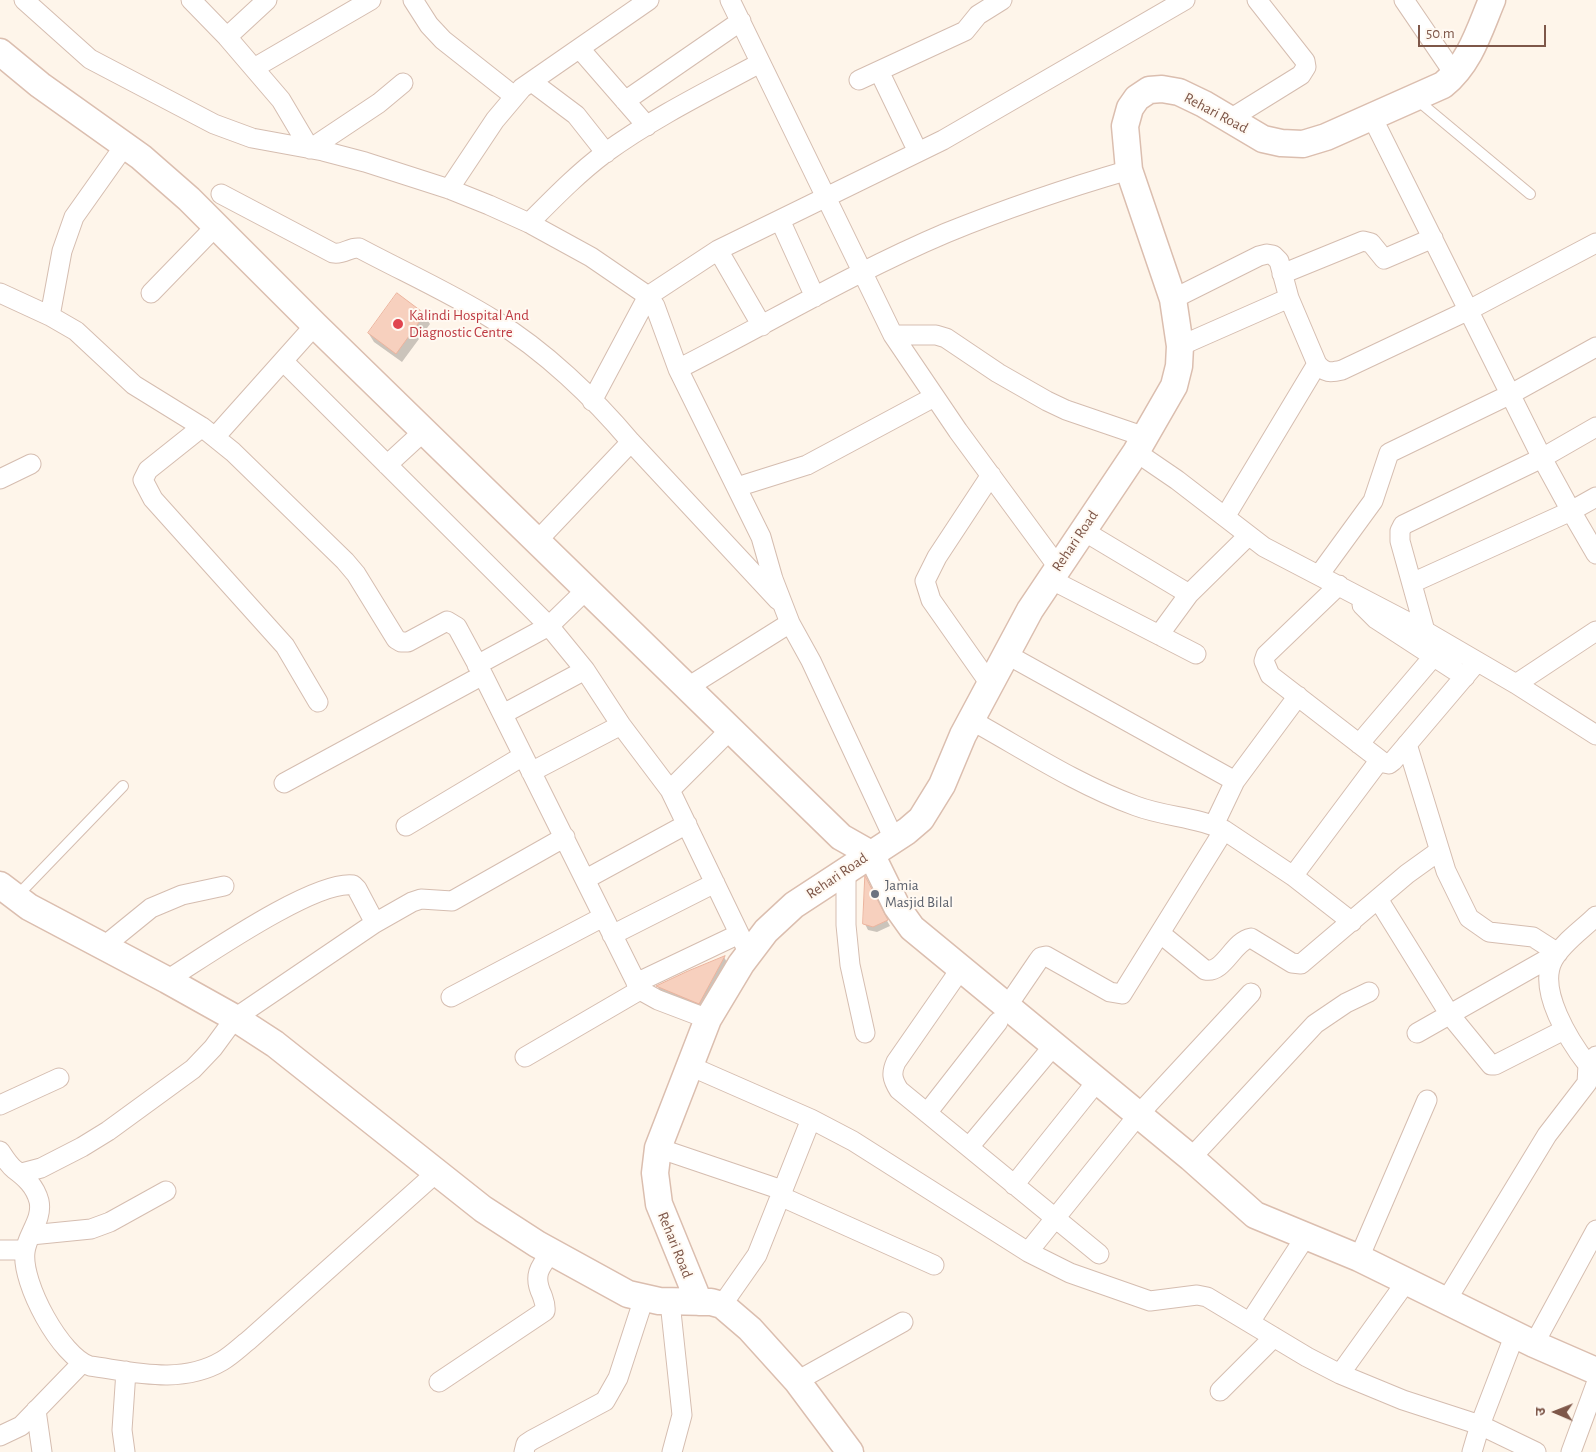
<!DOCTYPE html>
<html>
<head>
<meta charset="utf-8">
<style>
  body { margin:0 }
  #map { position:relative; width:1596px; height:1452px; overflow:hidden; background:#fef5ea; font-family:"Alegreya Sans","Noto Sans Devanagari",sans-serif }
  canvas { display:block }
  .north { position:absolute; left:1531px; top:1387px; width:50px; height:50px; -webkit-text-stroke:4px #fff9f2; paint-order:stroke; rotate:271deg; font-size:14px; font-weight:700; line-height:20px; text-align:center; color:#7e5749 }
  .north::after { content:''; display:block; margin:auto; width:18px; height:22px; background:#7e5749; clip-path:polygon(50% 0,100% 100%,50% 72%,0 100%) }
  .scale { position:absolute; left:1418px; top:25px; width:128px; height:22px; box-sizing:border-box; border:2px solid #7e5749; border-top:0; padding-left:6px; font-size:15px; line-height:18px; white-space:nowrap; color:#7e5749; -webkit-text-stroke:4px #fff9f2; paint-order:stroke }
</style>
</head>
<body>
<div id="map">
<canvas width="1596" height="1452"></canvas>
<div class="north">उ</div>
<div class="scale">50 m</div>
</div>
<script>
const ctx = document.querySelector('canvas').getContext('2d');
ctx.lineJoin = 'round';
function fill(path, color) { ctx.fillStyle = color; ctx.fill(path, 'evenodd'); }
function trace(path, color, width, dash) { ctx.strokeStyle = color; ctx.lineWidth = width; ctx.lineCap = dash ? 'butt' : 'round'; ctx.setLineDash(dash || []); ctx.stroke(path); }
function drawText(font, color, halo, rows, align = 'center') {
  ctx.font = font + ' "Alegreya Sans",sans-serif'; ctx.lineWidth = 4; ctx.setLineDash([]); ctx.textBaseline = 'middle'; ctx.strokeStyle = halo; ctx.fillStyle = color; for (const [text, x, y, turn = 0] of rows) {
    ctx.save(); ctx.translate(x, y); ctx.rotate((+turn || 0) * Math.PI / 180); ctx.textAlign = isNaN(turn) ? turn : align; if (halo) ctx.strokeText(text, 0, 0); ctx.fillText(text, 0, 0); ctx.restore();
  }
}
fill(new Path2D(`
  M424 315 430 324 402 362 374 342 369 334Z
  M885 917 890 926 877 932 868 930 865 924Z
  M724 957 729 966 704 1012 662 995 658 987Z`), '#0003');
const building = new Path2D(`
  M397 293 425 314 396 354 368 333Z
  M865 876 888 920 873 927 863 924Z
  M725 956 699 1004 656 986 688 971Z`);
fill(building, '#f7d0be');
trace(building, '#ecb39d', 1);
const lane = new Path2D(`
  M1416 99 1530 194
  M17 896 123 786`);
const street = new Path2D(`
  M24 0 90 59 214 124 252 138 323 151 365 162 449 189 489 205 529 223 591 257 648 296 655 306 678 369 761 537 773 579 790 623 811 661 894 839
  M191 0 227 37 281 100 310 149 379 103 403 83
  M413 0 429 25 443 40 514 96
  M730 0 893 335 958 431 1058 567
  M1404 0 1455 75
  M227 37 267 0
  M580 49 647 126
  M254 68 371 0
  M879 71 918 152
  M859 80 965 31 978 15 1002 0
  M532 82 576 115 606 153
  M625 101 741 21
  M1372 117 1542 458 1571 511 1596 497
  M1230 119 1301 75 1306 67 1305 61 1257 0
  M449 189 495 120 522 88 649 0
  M221 194 333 253C344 255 349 247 359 248 404 272 451 293 494 320 544 350 594 398 631 442L778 600
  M780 220 815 297
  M529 223C553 199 577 174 605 153 653 118 708 91 760 63
  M718 250 762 326
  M1282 274 1363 241 1371 243 1384 259 1433 238
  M0 293 50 316 76 331 134 385 202 427 233 452 345 561 356 574 396 639 401 642H408L447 621 457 627 483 675 640 990 658 1000 708 1019
  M151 293 216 226
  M1173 299 1259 256 1267 254 1273 255 1279 261 1289 298 1317 364C1325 373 1330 373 1342 370L1469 310 1596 243
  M50 316 62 251 74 217 125 145
  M893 335H936L946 338 998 373 1047 401 1066 410 1145 437
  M1180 346 1289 298
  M283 361 549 626 585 670 621 725 670 790 749 954
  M678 369C767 324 854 272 946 233 1005 209 1067 188 1129 170
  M592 401 648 296 718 250 943 140 1185 0
  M202 427 148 470 143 480 153 499 285 646 318 702
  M215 437 315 325
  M1136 452 1177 480 1264 547 1425 631 1516 684 1596 735
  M387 465 424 431
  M0 479 31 464
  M737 487 807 465 934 397
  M1225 517 1317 364
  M1082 530 1189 594
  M538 540 631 442
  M1319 575 1373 501 1389 453 1511 394 1596 347
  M1050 579 1196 654
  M1412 583 1571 511 1596 554
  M1339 585 1266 655 1264 661 1270 675 1384 763 1389 764 1393 761 1477 662
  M1362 605 1376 619 1465 677
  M1425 631 1400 541V531L1403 525 1542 458 1596 427
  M1159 635 1189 594 1248 536
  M1006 654 1235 781
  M477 665 549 626 587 589
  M990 684 931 600 925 581 937 557 991 475
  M1516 684 1596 631
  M688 687 790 623
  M503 714 585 670
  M971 720C1025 750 1078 785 1136 806 1165 817 1198 817 1224 830L1293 876 1352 922
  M1359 744 1433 657
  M1407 744 1446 871 1469 918 1489 932 1533 937 1558 953 1417 1033
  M531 772 621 725
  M284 783 483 675
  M670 790 731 729
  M1214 825 1235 781 1298 696
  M406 826 523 756
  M846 871V925L850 965 865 1033
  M1293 876 1379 761
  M586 879 687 824
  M1378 899 1450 1015 1491 1065H1495L1564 1030
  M1161 934 1205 970C1224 974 1233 941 1251 938L1292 963 1301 964 1407 874 1439 851
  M612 935 715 883
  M103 947 151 908 182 895 224 886
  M962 967 896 1062C891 1073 892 1079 899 1090L1099 1254
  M167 980C204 957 314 880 353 885L357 889 375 923
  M636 983 739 934
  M451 997 603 917
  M1008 1005 1038 961 1041 957 1046 956 1110 992 1122 994 1224 830
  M525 1057 640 990
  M1588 1065C1570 1042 1537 990 1553 960 1562 943 1583 929 1596 916
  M690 1066 811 1119 853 1141 1028 1252 1070 1273 1150 1301 1197 1295 1207 1297 1307 1357 1340 1374 1403 1400 1480 1425 1536 1452
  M0 1105 59 1078
  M927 1113 998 1022
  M969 1147 1055 1044
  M658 1148 782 1190
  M0 1151C4 1157 8 1164 14 1169 25 1177 35 1186 39 1201 43 1220 27 1234 25 1252 21 1283 61 1357 90 1366 134 1372 181 1385 222 1361 232 1355 240 1347 249 1340L436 1173
  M1191 1158 1315 1024 1346 1003 1369 992
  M22 1173 41 1168 82 1147 108 1131 193 1069 213 1048 235 1018 375 923 412 902 421 899 452 901 565 837
  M1014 1185 1098 1080
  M780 1196 934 1265
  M31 1235 91 1229 110 1222 166 1191
  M0 1250H25
  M1028 1252 1139 1114 1251 993
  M1359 1258 1427 1100
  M1446 1301 1547 1135 1587 1083 1588 1065 1596 1056
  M670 1302 682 1415 672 1452
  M722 1305 757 1255 811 1119
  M1250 1322 1306 1236
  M1534 1344 1596 1230
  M1340 1374 1406 1282
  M797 1381 903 1322
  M439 1382 545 1311C546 1305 544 1301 542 1295 533 1276 539 1267 552 1252
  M1220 1391 1274 1337
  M36 1410 42 1452
  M0 1436 21 1426 81 1364
  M125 1452 122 1430 126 1371
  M524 1452 526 1444 532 1440 605 1401 618 1378 644 1298
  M1472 1452 1480 1425 1515 1334
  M1571 1452 1596 1384`);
const secondary = new Path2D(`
  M0 52 40 85 141 157 189 199 315 325 841 837 871 854 897 907 912 928 1191 1158 1255 1215 1359 1258 1534 1344 1596 1371
  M0 885 29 907 167 980 235 1018 275 1044 483 1209 537 1244 628 1294 659 1301 711 1302 722 1305 750 1329 797 1381 850 1452
  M699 1302 659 1204 655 1173 658 1148 708 1019 741 964 766 931 794 905 907 831 921 819 942 785 963 735 1030 610 1136 452 1174 386 1179 366 1180 346 1173 299 1129 170 1125 126 1130 108 1137 98 1149 90 1162 89 1179 92 1204 104 1263 139 1281 143 1303 144 1326 137 1443 85C1470 63 1479 31 1492 0`);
trace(lane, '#d5bdb0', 12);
trace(street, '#d5bdb0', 21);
trace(secondary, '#dbbeaf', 29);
trace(lane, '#fff', 10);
trace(street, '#fff', 19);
trace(secondary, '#fff', 26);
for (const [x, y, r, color] of [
  [398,324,6,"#e0444e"],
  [875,894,5,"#6b7280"]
]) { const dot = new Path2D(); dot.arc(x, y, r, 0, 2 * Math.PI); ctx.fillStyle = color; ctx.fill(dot); trace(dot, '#fff9f2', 2); }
drawText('15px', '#7e5749', '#fff9f2', [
  ["Rehari Road",1216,113,28],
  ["Rehari Road",1075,541,-56],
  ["Rehari Road",837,876,-34],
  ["Rehari Road",675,1245,68]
]);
drawText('15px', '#be3a42', '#fff9f2', [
  ["Kalindi Hospital And",409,315],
  ["Diagnostic Centre",409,332]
], 'left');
drawText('15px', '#5b616d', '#fff9f2', [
  ["Jamia",885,885],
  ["Masjid Bilal",885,902]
], 'left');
</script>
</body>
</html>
